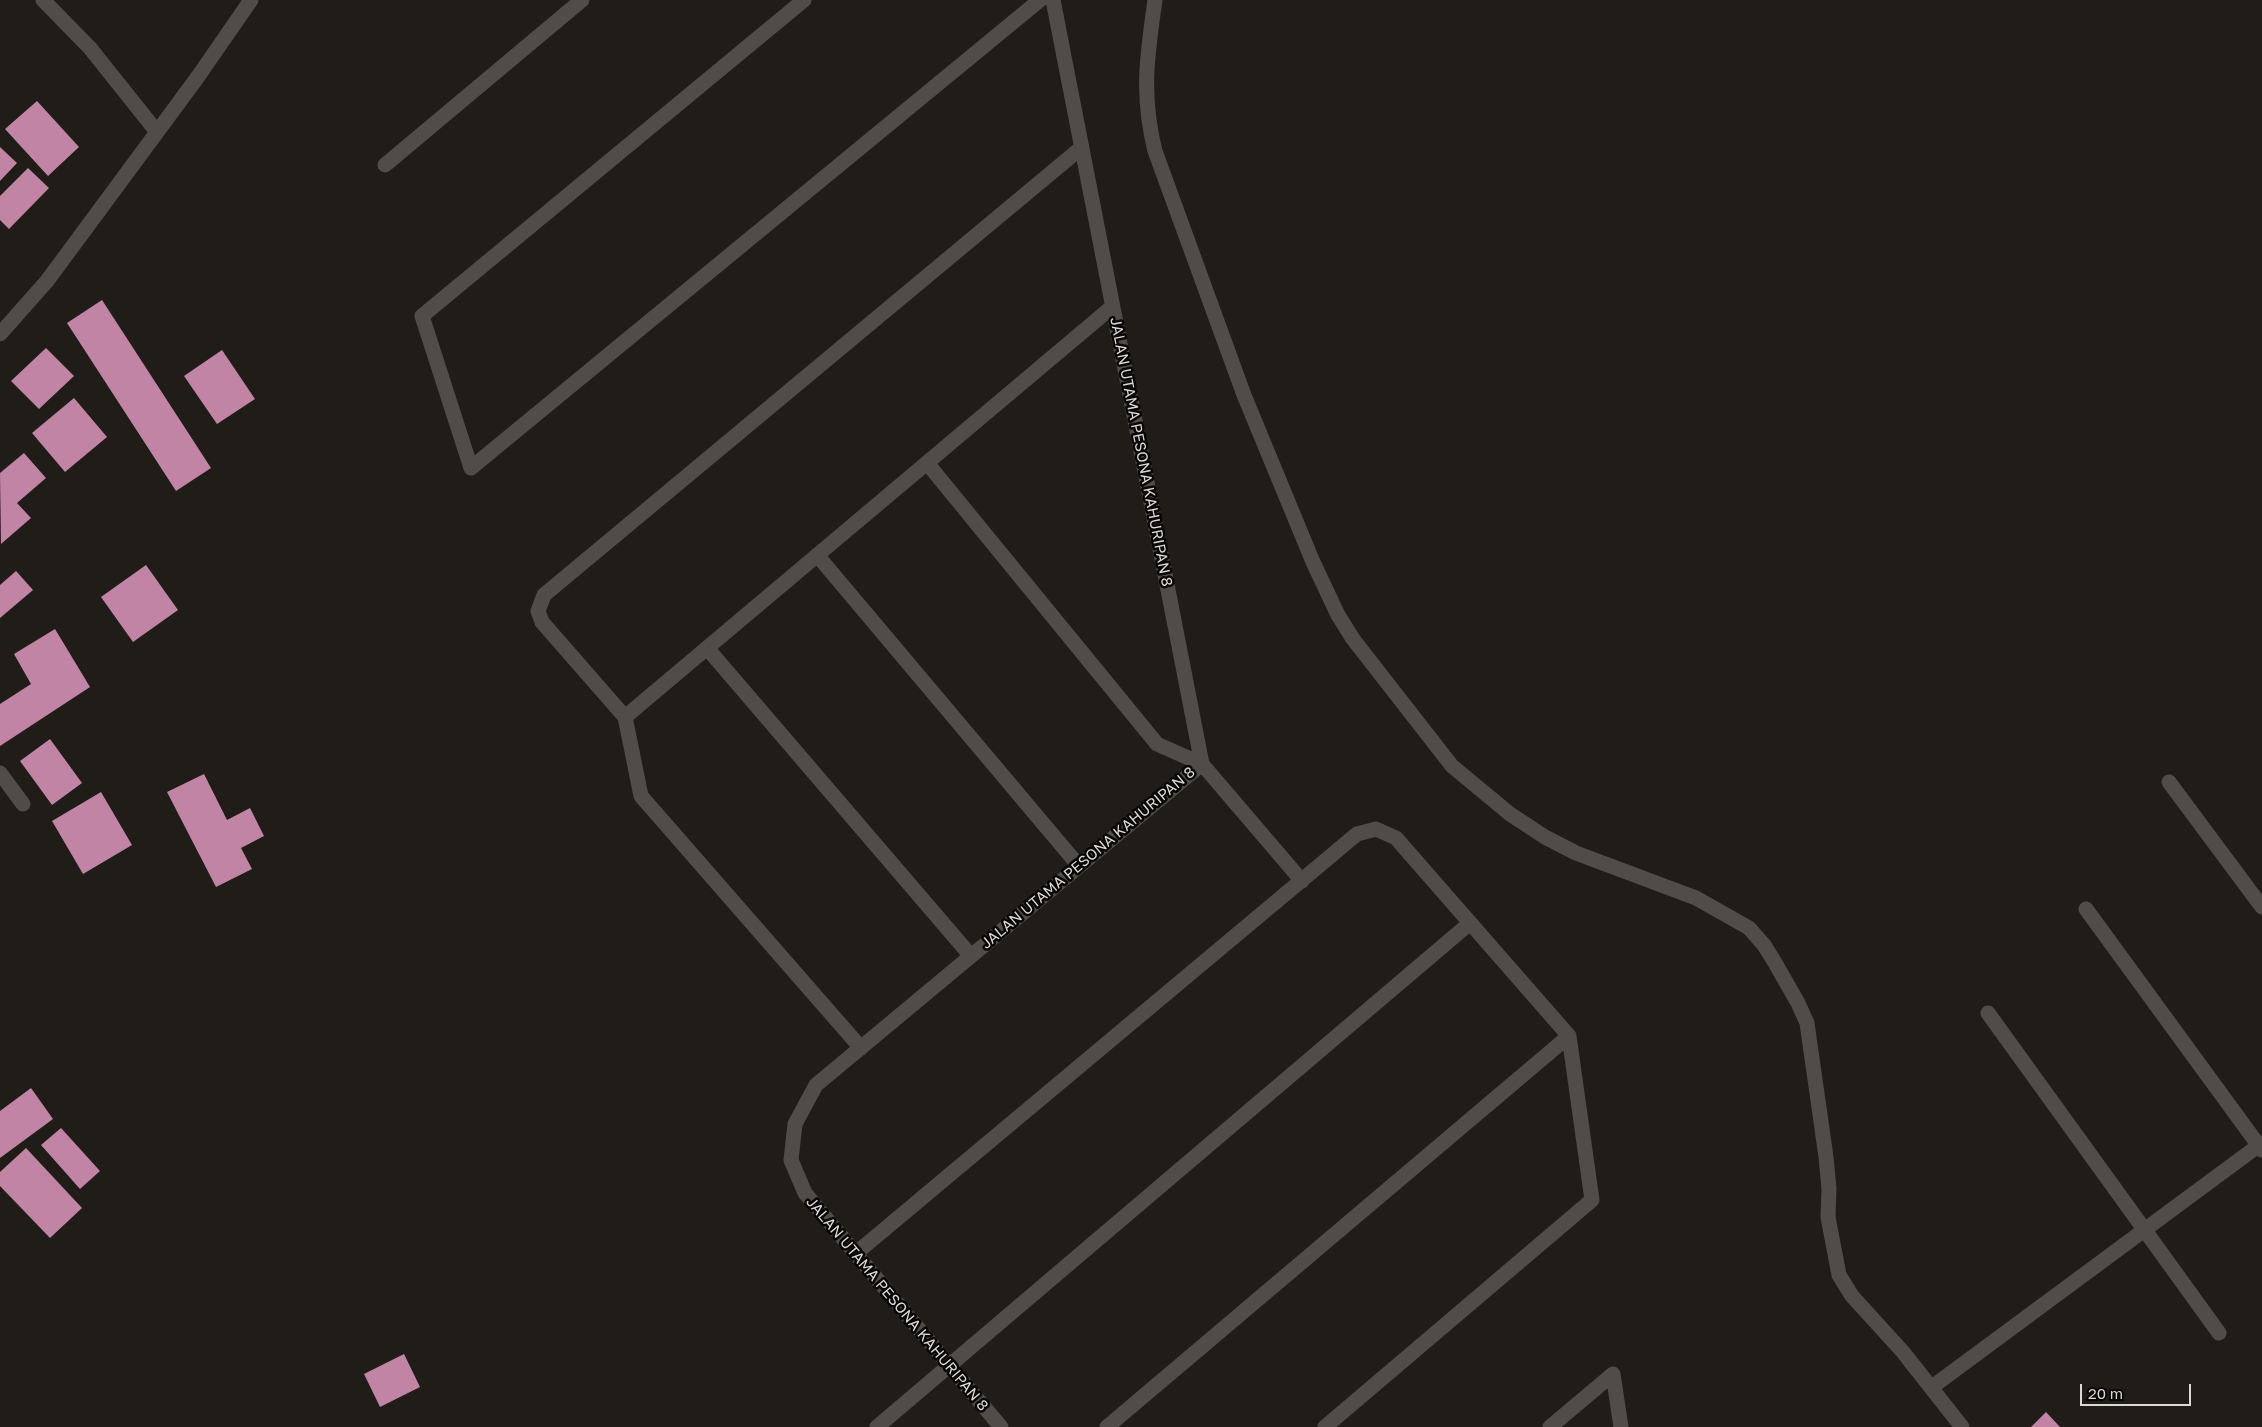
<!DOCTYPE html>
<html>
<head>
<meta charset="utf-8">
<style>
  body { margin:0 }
  #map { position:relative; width:2262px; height:1427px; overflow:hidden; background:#201d19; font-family:"Golos Text",sans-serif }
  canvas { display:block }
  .scale { position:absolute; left:2080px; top:1384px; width:111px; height:22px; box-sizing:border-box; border:2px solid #dbd8d6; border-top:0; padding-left:6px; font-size:15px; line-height:18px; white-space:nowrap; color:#dbd8d6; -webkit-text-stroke:4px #090706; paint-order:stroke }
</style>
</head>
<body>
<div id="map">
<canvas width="2262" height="1427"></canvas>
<div class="scale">20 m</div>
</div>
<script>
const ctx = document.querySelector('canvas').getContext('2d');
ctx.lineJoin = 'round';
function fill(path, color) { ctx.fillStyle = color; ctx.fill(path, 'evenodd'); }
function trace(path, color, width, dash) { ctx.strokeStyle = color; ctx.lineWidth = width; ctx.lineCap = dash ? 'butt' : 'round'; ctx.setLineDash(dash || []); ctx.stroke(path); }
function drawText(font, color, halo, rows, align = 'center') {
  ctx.font = font + ' "Golos Text",sans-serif'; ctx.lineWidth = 5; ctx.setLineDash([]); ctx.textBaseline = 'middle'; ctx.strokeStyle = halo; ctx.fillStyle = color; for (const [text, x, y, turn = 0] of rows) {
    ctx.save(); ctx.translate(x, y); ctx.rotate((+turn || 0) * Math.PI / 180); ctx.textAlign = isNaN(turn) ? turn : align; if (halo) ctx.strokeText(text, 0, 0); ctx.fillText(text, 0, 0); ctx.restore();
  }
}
fill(new Path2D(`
  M37 101 79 147 48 176 5 129Z
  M0 147 17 163 0 181Z
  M28 168 49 188 9 229 0 220V196Z
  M102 300 211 468 176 491 67 323Z
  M46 348 74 376 39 409 11 381Z
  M222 350 255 399 217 424 184 376Z
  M74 398 107 437 65 472 32 433Z
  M24 453 46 478 17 503 31 518 1 544 0 473Z
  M146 565 178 610 133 642 101 597Z
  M16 571 33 590 0 618V585Z
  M55 629 90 687 0 746V704L31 684 14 654Z
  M50 739 82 783 52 805 20 761Z
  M204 774 227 820 250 808 264 836 241 848 252 869 216 887 167 792Z
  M101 792 132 845 83 874 52 821Z
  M31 1088 53 1119 0 1158V1111Z
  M61 1128 100 1171 80 1189 41 1145Z
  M26 1148 82 1208 50 1238 0 1186V1172Z
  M404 1354 420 1387 380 1407 364 1374Z
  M2046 1412 2060 1427H2031Z`), '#c184a5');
trace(new Path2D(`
  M43 0 90 48 157 132
  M804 0 422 316 471 468 1040 0
  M1053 0 1202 764
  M1155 0C1147 56 1141 95 1155 151L1244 395 1313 562 1338 615 1353 639 1452 766 1510 814 1545 837 1576 853 1696 898 1749 928 1764 945 1774 961 1798 1003 1807 1023 1826 1157 1829 1189 1828 1217 1839 1275 1852 1296 1903 1352 1962 1427
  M385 165 582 0
  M0 334 47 281 197 78 251 0
  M927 463 1157 744 1202 764 1302 881
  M817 555 1079 866
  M707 648 971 956
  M625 717 1112 307
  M0 773 23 804
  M2169 782 2262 907
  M2086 909 2262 1150
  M1988 1013 2219 1333
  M861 1048 641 796 625 717 542 622 538 611 544 595 1081 148
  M855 1254 1357 834 1376 829 1396 838 1569 1036 1592 1200 1325 1427
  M1932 1387 2262 1143
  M877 1427 1470 923
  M1001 1427 805 1193 791 1160 795 1124 816 1085 1202 764
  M1107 1427 1569 1036
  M1550 1427 1613 1374 1621 1427`), '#504d48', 15);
drawText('15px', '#dbd8d6', '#090706', [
  ["JALAN UTAMA PESONA KAHURIPAN 8",1141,452,79],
  ["JALAN UTAMA PESONA KAHURIPAN 8",1088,858,-40],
  ["JALAN UTAMA PESONA KAHURIPAN 8",897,1304,50]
]);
</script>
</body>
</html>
